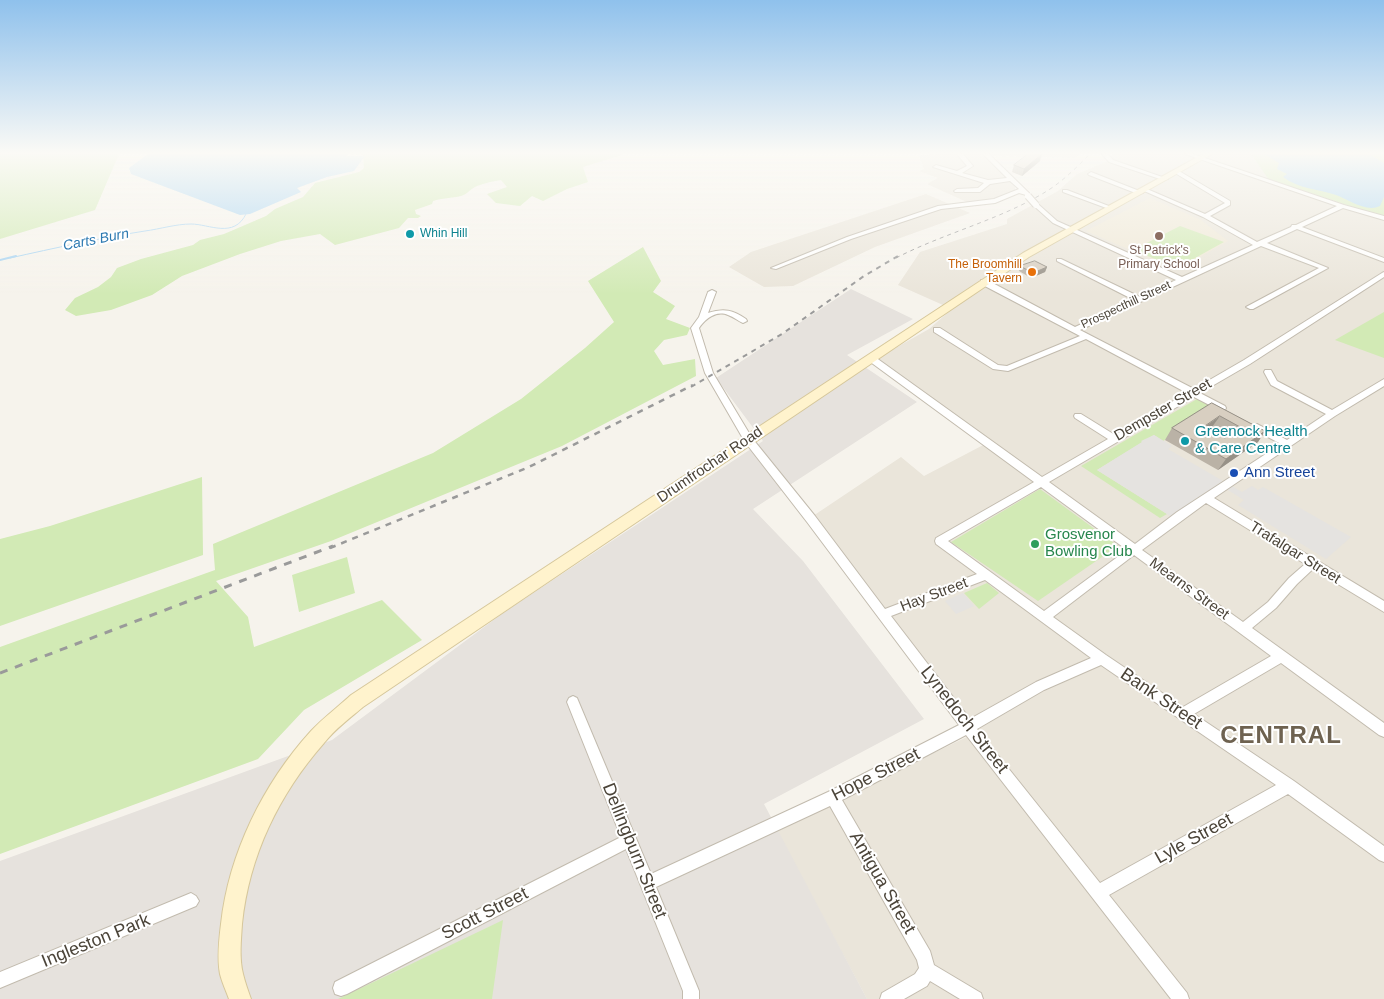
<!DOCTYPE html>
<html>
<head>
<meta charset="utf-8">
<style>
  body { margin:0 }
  canvas { display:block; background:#f6f3ec }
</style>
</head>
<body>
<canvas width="1384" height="999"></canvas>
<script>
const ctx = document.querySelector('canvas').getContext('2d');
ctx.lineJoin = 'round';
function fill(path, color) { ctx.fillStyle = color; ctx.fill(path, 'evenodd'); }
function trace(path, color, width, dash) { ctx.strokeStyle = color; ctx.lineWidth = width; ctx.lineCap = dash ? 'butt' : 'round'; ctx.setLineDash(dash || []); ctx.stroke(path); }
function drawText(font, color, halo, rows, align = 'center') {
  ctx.font = font + ' Arial,sans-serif'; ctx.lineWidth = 4; ctx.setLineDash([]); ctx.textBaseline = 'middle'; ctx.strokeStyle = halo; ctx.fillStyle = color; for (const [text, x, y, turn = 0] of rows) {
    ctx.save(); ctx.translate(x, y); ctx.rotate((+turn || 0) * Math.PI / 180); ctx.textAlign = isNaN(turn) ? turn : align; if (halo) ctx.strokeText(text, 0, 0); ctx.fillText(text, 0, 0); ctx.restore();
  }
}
fill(new Path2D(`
  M937 154H1079L1075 158 989 156 1015 187V190L997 199 969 203 927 184 938 178 919 171 924 169 919 156Z
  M1111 154H1251L1270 180 1384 217V999H867L776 829 973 734 810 518 901 457 924 476 989 442 876 359 929 329 952 309 898 285 920 252 1007 224V219L1058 191 1077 174 1113 159Z
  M926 194 970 213 875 247 793 286 764 287 729 267 751 252Z`), '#eae5da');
fill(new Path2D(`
  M851 289 913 319 847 355 917 402 753 509 803 561 924 719 764 804 867 999H0V861L332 740 503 613 763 441 716 378Z`), '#e6e2dd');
fill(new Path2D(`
  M1150 198 1201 220 1228 241 1177 270 1086 231Z`), '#efe8d6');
fill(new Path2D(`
  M0 154H119L95 210 0 239Z
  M349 154H625L583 167 588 182 567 189 543 201 532 196 520 206 496 203 487 194 507 187 501 180C493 181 485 183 477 186 471 188 468 194 461 196 452 198 442 198 433 201L432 204 415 210 416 214 421 216 418 218H408L399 228 335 245 320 234 281 241 240 254 182 276 152 295 111 310 76 316 65 310 75 298 98 287 111 277 117 268 141 259 193 245 200 240 224 234 266 216 275 209 303 197 315 183 359 172 364 168 363 155Z
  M1251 154H1384V217L1269 180Z
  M1180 226 1224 242 1177 268 1133 250Z
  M643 247 661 281 653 292 675 306 666 319 690 328 687 335 664 340 654 351 663 365 695 359 696 376 562 446 331 541 216 581 248 617 254 647 382 600 422 640 304 710 258 759 0 854V647L215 570 213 544 433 453 521 399 585 348 614 322 588 281Z
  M1384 312V358L1335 340Z
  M1197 399 1214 408 1163 441 1154 435 1097 470 1167 514 1160 518 1081 466Z
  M202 477 203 555 0 626V539L50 526Z
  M1040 489 1118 546 1038 601 951 542Z
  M347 557 355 593 299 612 292 575Z
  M987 583 999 593 979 609 964 593Z
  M503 920 492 999H338Z`), '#d2eab5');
fill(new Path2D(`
  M1154 435 1172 446 1168 449 1242 492 1252 486 1258 490 1263 487 1351 537 1326 559 1238 505 1244 500 1223 487 1175 519 1097 470 1142 442 1141 441Z
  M963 593 974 606 956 614 945 601Z`), '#e5e3e0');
fill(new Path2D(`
  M148 154H348L346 156H365L354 171 327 177 297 188 301 192 250 214 240 215 131 174 129 168Z
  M1264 154 1371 155 1384 163V197L1380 206C1366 213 1348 199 1336 195 1318 189 1299 189 1283 177L1287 174 1277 169 1279 163Z`), '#a9d4f2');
trace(new Path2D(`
  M10 258C55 248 100 238 145 231 160 229 176 224 191 224 209 224 234 239 246 214`), '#a9d4f2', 1);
trace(new Path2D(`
  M0 260 16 256`), '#a9d4f2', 2);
const minor = new Path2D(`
  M957 154H963L973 166 962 173 988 180 1007 178 983 154H989L1029 193 1026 195 1019 193 995 203 941 209 851 239 776 269 771 268 847 237 938 206 994 199 1019 189 1010 181 990 184 980 192H955L954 191 957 189 978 188 984 183 933 167 936 165 957 171 967 166Z
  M1102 154H1108L1113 160 1168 179 1163 180 1109 162Z
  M1185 154H1193L1344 205 1384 216V220L1343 208 1302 227 1384 258V262L1297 229 1267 243 1328 268 1253 309H1250L1246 307 1319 268 1261 246 1080 330 1194 389 1244 360 1382 273 1384 272V277L1250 364 1200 393 1225 406 1226 408 1225 410H1219L1194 397 1049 482 1135 544 1177 512 1281 444 1251 428 1249 426 1251 424H1257L1287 440 1326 414 1271 385 1264 372 1265 370H1271L1277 381 1332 410 1384 379V386L1335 416 1214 498 1384 601V612L1313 569 1297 584 1276 608 1252 628 1384 723V737L1379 735 1281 663 1194 714 1294 781 1384 846V862L1379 860 1288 794 1109 895 1187 993 1189 999H1171L966 735 842 800 930 951 934 965 981 993 983 999H960L930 981 927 986 904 999H880L882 993 915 974 919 968 917 960 830 806 656 887 699 991V999H683V991L626 849 347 994 341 996 335 994 333 988 335 982 621 837 567 702 569 698 573 696 577 698 651 874 828 792 959 725 807 522 745 442 705 373 691 328 699 317 708 292 712 290 716 292 708 313C724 308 733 310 746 319L747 321 743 323C738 321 734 317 728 315 716 310 705 319 699 328L713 373 752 438 815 516 885 609 977 574 936 544 935 541 936 538 1034 482 869 361V357H875L1042 477 1108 439 1075 418 1074 416 1075 414H1081L1115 435 1187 393 1086 339 1008 371 993 369 934 332V328H940L998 365 1007 366 1080 336 981 284V280H987L1075 327 1134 300 1057 261V259H1061L1140 297 1176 280 1053 223 1034 206V204H1038L1057 221 1182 277 1253 245 1203 217 1142 190 1147 189 1205 214 1225 203 1175 173V171H1179L1230 201V205L1210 216 1257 242 1291 227 1292 225H1296L1337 206ZM1041 487 1127 550 1044 611 948 541ZM1206 503 1305 564 1289 578 1268 602 1243 622 1142 550ZM1134 555 1271 656 1183 707 1106 655 1053 617ZM985 580 1091 658 1036 682 970 719 891 616ZM1101 665 1276 785 1100 883 977 729 1044 690Z
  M1091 172 1142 192 1143 193 1138 194 1089 175 1088 174Z
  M1063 190H1067L1114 208 1109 209 1063 192Z
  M191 893 196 896 199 901 196 906 0 988V972Z`);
const secondary = new Path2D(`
  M1203 154H1212L1029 257 363 707C350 718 335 729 324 743 279 794 249 856 242 924 241 940 239 958 243 974 245 982 248 991 251 999H229C226 991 222 982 220 974 217 958 219 940 221 924 229 853 263 784 311 731 323 718 338 707 351 695L1023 253Z`);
trace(minor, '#c2bbae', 2);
trace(secondary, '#d6c79b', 2);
fill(minor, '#fff');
fill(secondary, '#fff3cd');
trace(new Path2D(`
  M896 258C944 233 1000 220 1047 191 1063 181 1076 168 1090 154`), '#9a9a9a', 1, [4, 4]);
trace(new Path2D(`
  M691 387 782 334 864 276 898 256`), '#9a9a9a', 2, [5, 5]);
trace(new Path2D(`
  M330 548 529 467 693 385`), '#9a9a9a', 2.5, [6, 6]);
trace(new Path2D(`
  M0 673 333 546`), '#9a9a9a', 3, [8, 8]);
const minorBridge = new Path2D(`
  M1028 196 1036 205`);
trace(minorBridge, '#c2bbae', 8, []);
trace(minorBridge, '#fff', 6);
fill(new Path2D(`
  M1040 161 1022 176 1012 172 1014 165Z
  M1020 266 1047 267 1045 272 1031 278 1019 271Z
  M1212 403 1265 431 1258 442 1218 470 1165 440 1172 428ZM1212 427 1228 436 1225 438 1209 430Z`), '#bab2a6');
fill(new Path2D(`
  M1042 154 1040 161 1022 176 1024 169Z
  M1047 267 1045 272 1031 278 1033 273Z
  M1220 416 1212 427 1197 438 1204 427Z
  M1265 431 1258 442 1218 470 1226 459Z`), '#979187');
const building = new Path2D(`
  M1028 154H1042L1024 169 1014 165Z
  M1035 261 1047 267 1033 273 1020 266Z
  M1212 403 1265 431 1226 459 1172 428ZM1220 416 1240 427 1225 438 1204 427Z`);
fill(building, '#d8cfc1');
trace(building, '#979187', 1);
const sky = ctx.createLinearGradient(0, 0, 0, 294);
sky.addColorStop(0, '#8fc1ec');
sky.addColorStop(0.52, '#fbfaf6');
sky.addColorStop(1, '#fbfaf600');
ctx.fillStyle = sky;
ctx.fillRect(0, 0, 1384, 294);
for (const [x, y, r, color] of [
  [410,234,5,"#0f9aa8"],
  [1159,236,5,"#8d6e63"],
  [1032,272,5,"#e8710a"],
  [1185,441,5,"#0f9aa8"],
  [1234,473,5,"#1a4fb4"],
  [1035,544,5,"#2e9e5b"]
]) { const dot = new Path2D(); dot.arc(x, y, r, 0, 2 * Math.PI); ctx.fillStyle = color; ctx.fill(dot); trace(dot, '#fff', 2); }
drawText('12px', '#0d838f', '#fff', [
  ["Whin Hill",420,234]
], 'left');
drawText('12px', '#785e54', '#fff', [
  ["St Patrick's",1159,251],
  ["Primary School",1159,265]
]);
drawText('12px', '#c56008', '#fff', [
  ["The Broomhill",1022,265],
  ["Tavern",1022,279]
], 'right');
drawText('12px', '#4b4439', '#fff', [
  ["Prospecthill Street",1126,305,-25]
]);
drawText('italic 14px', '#2e7ab2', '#fff', [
  ["Carts Burn",96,240,-11]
]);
drawText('15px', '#4b4439', '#fff', [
  ["Dempster Street",1163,410,-30],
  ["Drumfrochar Road",710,465,-34],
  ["Trafalgar Street",1295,553,32],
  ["Mearns Street",1189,589,36],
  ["Hay Street",934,595,-21]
]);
drawText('15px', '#0d838f', '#fff', [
  ["Greenock Health",1195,432],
  ["& Care Centre",1195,449]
], 'left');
drawText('15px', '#164399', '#fff', [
  ["Ann Street",1244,473]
], 'left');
drawText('15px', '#27864d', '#fff', [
  ["Grosvenor",1045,535],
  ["Bowling Club",1045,552]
], 'left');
drawText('18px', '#4b4439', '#fff', [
  ["Bank Street",1161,699,34],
  ["Lynedoch Street",964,720,52],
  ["Hope Street",876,775,-27],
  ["Lyle Street",1194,839,-29],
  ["Dellingburn Street",634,851,68],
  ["Antigua Street",882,883,60],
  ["Scott Street",485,914,-27],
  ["Ingleston Park",96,941,-22]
]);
ctx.letterSpacing = '1px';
drawText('bold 24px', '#6e6250', '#fff', [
  ["CENTRAL",1281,736]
]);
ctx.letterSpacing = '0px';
</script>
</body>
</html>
